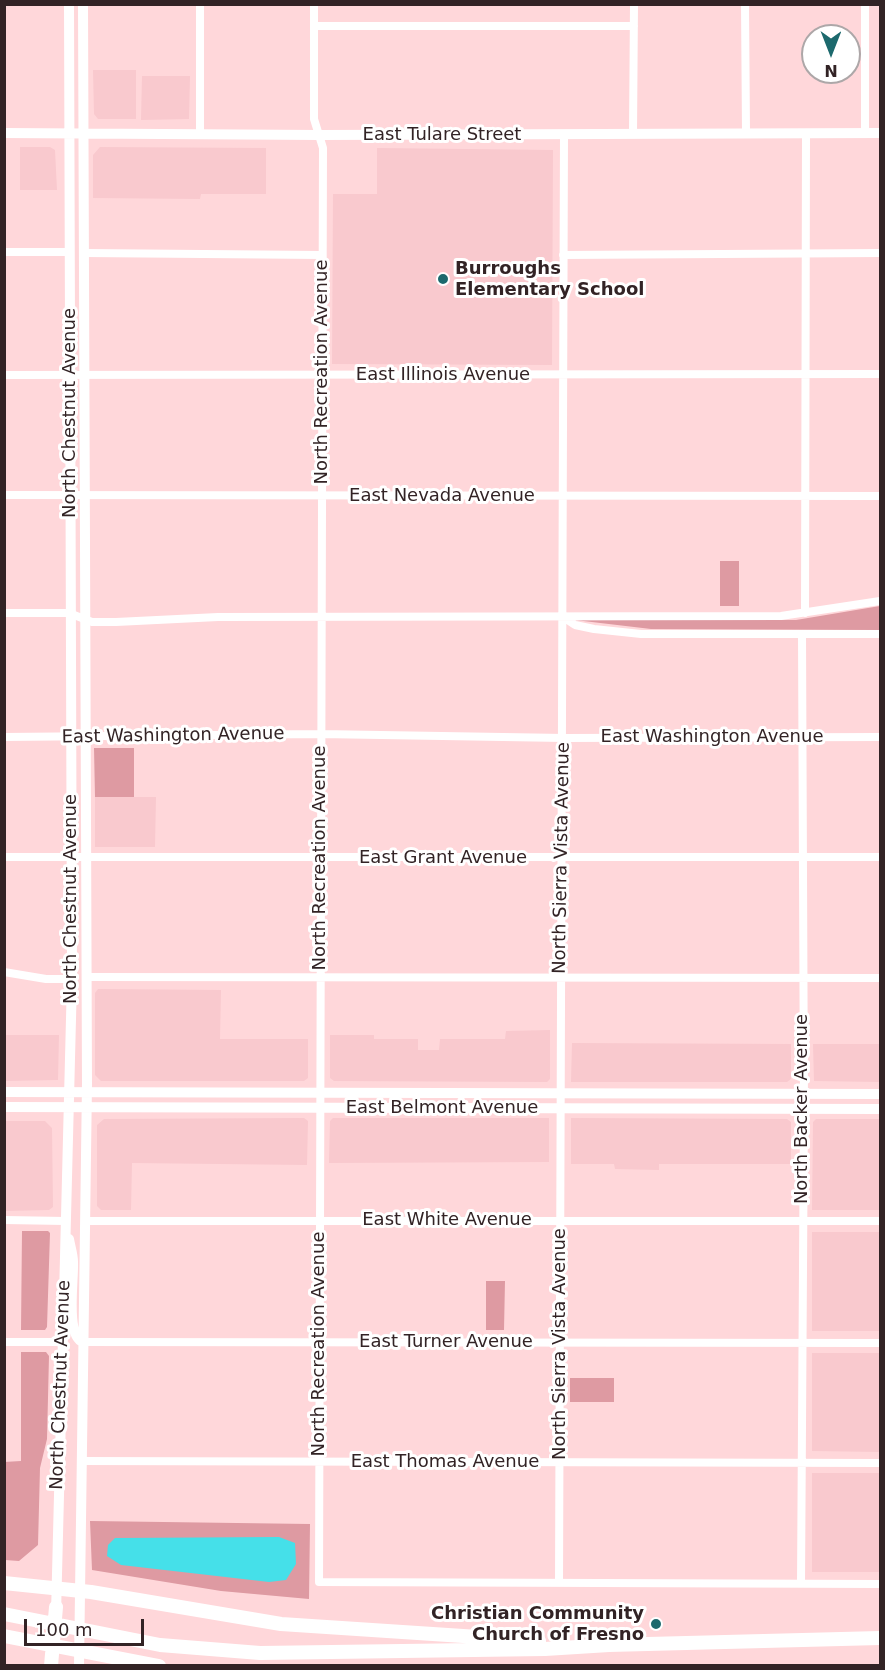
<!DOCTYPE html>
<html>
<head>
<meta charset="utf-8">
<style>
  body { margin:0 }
  #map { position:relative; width:885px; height:1670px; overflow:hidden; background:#ffd7da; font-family:"DejaVu Sans",sans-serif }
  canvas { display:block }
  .frame { position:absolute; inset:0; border:6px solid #322325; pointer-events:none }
  .north { position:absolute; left:801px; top:24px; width:60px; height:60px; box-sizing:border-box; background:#fff; border:2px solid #ada7a8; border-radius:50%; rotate:180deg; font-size:16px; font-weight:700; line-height:24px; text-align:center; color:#322325 }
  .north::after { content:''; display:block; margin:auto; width:21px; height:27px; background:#1c696d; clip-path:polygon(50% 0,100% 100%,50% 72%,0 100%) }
  .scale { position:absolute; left:24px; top:1619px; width:120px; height:27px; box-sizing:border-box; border:3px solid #322325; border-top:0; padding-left:8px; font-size:18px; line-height:21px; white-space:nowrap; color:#322325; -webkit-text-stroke:4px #fff; paint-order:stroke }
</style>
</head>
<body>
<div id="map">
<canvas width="885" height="1670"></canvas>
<div class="frame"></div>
<div class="north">N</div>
<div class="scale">100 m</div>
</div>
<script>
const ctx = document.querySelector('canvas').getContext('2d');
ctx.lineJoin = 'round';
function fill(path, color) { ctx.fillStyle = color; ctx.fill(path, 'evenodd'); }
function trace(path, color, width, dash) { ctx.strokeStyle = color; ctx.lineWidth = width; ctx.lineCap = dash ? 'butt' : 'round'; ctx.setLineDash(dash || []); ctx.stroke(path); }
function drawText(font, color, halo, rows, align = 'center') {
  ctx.font = font + ' "DejaVu Sans",sans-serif'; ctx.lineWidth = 6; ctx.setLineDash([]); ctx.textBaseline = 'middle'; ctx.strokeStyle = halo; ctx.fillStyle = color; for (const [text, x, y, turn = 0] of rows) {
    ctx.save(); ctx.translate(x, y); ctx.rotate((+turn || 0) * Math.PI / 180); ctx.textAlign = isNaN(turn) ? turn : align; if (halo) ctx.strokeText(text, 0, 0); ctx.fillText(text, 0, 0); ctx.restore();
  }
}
fill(new Path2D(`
  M93 70H136V119H98L94 114Z
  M142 76H190L189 119 141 120Z
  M20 147H50L55 150 57 190H20Z
  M100 147 266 148V194H201L200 199 93 198V155Z
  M377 148 553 150 552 365 332 364 333 194H377Z
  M95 797H156L155 847H95Z
  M98 989 221 990 220 1039H308V1078L304 1081H101L95 1075V993Z
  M550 1030V1079L547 1082 334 1081 330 1078V1035H374V1039H418V1050H439L440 1039H505L506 1031Z
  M5 1035H59L58 1080 5 1081Z
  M572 1043 791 1044V1079L787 1082H571Z
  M813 1044H880V1082L814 1081Z
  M304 1118 308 1121 307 1165 132 1163 131 1210H101L97 1206V1125L104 1119Z
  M333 1118H549V1162L329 1163 330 1121Z
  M571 1118 787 1119 791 1122V1164H659V1170L615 1169 614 1164H571Z
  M816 1119H880V1210H812L813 1122Z
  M4 1121H45L52 1128 53 1207 49 1210 5 1211Z
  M812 1232H880V1331H812Z
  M812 1353H880V1452L812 1451Z
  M812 1473H880V1572H812Z`), '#f9c9ce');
fill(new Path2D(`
  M720 561H739V606H720Z
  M880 606V630L651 629 575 620H796Z
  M94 748H134V797H95Z
  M22 1231H48L50 1233 47 1327 45 1330H21Z
  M486 1281H505L504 1330H486Z
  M21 1352H46L49 1356 47 1439 40 1468 38 1545 19 1561 5 1560 4 1462 21 1461Z
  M570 1378H614V1402H570Z
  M90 1521 310 1524 309 1599 221 1591 92 1570Z`), '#de9aa2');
fill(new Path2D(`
  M279 1537 295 1543 296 1564 286 1580 269 1582 121 1565 107 1556 108 1545 115 1538Z`), '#45e0e9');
trace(new Path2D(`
  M200 4V134
  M314 4V119L323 148 319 1582 880 1584
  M745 4 746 133
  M314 26H634
  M633 133 634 4
  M865 133V4
  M4 252H70
  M85 253 322 255
  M563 255 880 253
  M4 375 880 374
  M4 495 880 496
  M4 613H69L92 622H116L218 617 781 616 880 601
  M805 613 806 134
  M563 617 575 625 594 629 641 634H880
  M4 737 320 734 564 738 880 737
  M4 857H880
  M4 972 46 979H72
  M86 977 880 978
  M4 1220 65 1221
  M86 1221H880
  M4 1342H62
  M83 1342 880 1343
  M81 1461 880 1463
  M559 1583 564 134
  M801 1583 804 1109 802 634`), '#fff', 8);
trace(new Path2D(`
  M4 133 320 135 880 133
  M4 1092 880 1094
  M4 1107 880 1109
  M69 1239C70 1246 73 1254 73 1262 74 1279 65 1336 83 1342
  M56 1614 72 979 69 4
  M79 1666 87 1083 83 4`), '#fff', 10);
trace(new Path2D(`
  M4 1583 91 1592 281 1624 539 1641
  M4 1614 160 1645 260 1653 545 1649 609 1645 880 1638
  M4 1636 159 1666
  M51 1666 56 1607`), '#fff', 14);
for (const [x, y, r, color] of [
  [443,279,6,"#1c696d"],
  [656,1624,6,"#1c696d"]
]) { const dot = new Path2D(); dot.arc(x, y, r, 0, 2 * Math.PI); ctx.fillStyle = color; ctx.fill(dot); trace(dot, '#fff', 2); }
drawText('18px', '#322325', '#fff', [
  ["East Tulare Street",442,135],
  ["North Recreation Avenue",322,372,-90],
  ["East Illinois Avenue",443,375],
  ["North Chestnut Avenue",70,413,-90],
  ["East Nevada Avenue",442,496],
  ["East Washington Avenue",173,736,-1],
  ["East Washington Avenue",712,737],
  ["North Recreation Avenue",320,858,-90],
  ["East Grant Avenue",443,858],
  ["North Sierra Vista Avenue",562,858,-89],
  ["North Chestnut Avenue",71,899,-90],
  ["East Belmont Avenue",442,1108],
  ["North Backer Avenue",802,1109,-90],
  ["East White Avenue",447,1220],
  ["East Turner Avenue",446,1342],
  ["North Recreation Avenue",319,1344,-90],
  ["North Sierra Vista Avenue",560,1344,-90],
  ["North Chestnut Avenue",61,1385,-88],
  ["East Thomas Avenue",445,1462]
]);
drawText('bold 18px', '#322325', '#fff', [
  ["Burroughs",455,269],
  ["Elementary School",455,290],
  ["Christian Community",644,1614,"right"],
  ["Church of Fresno",644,1635,"right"]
], 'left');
</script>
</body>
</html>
